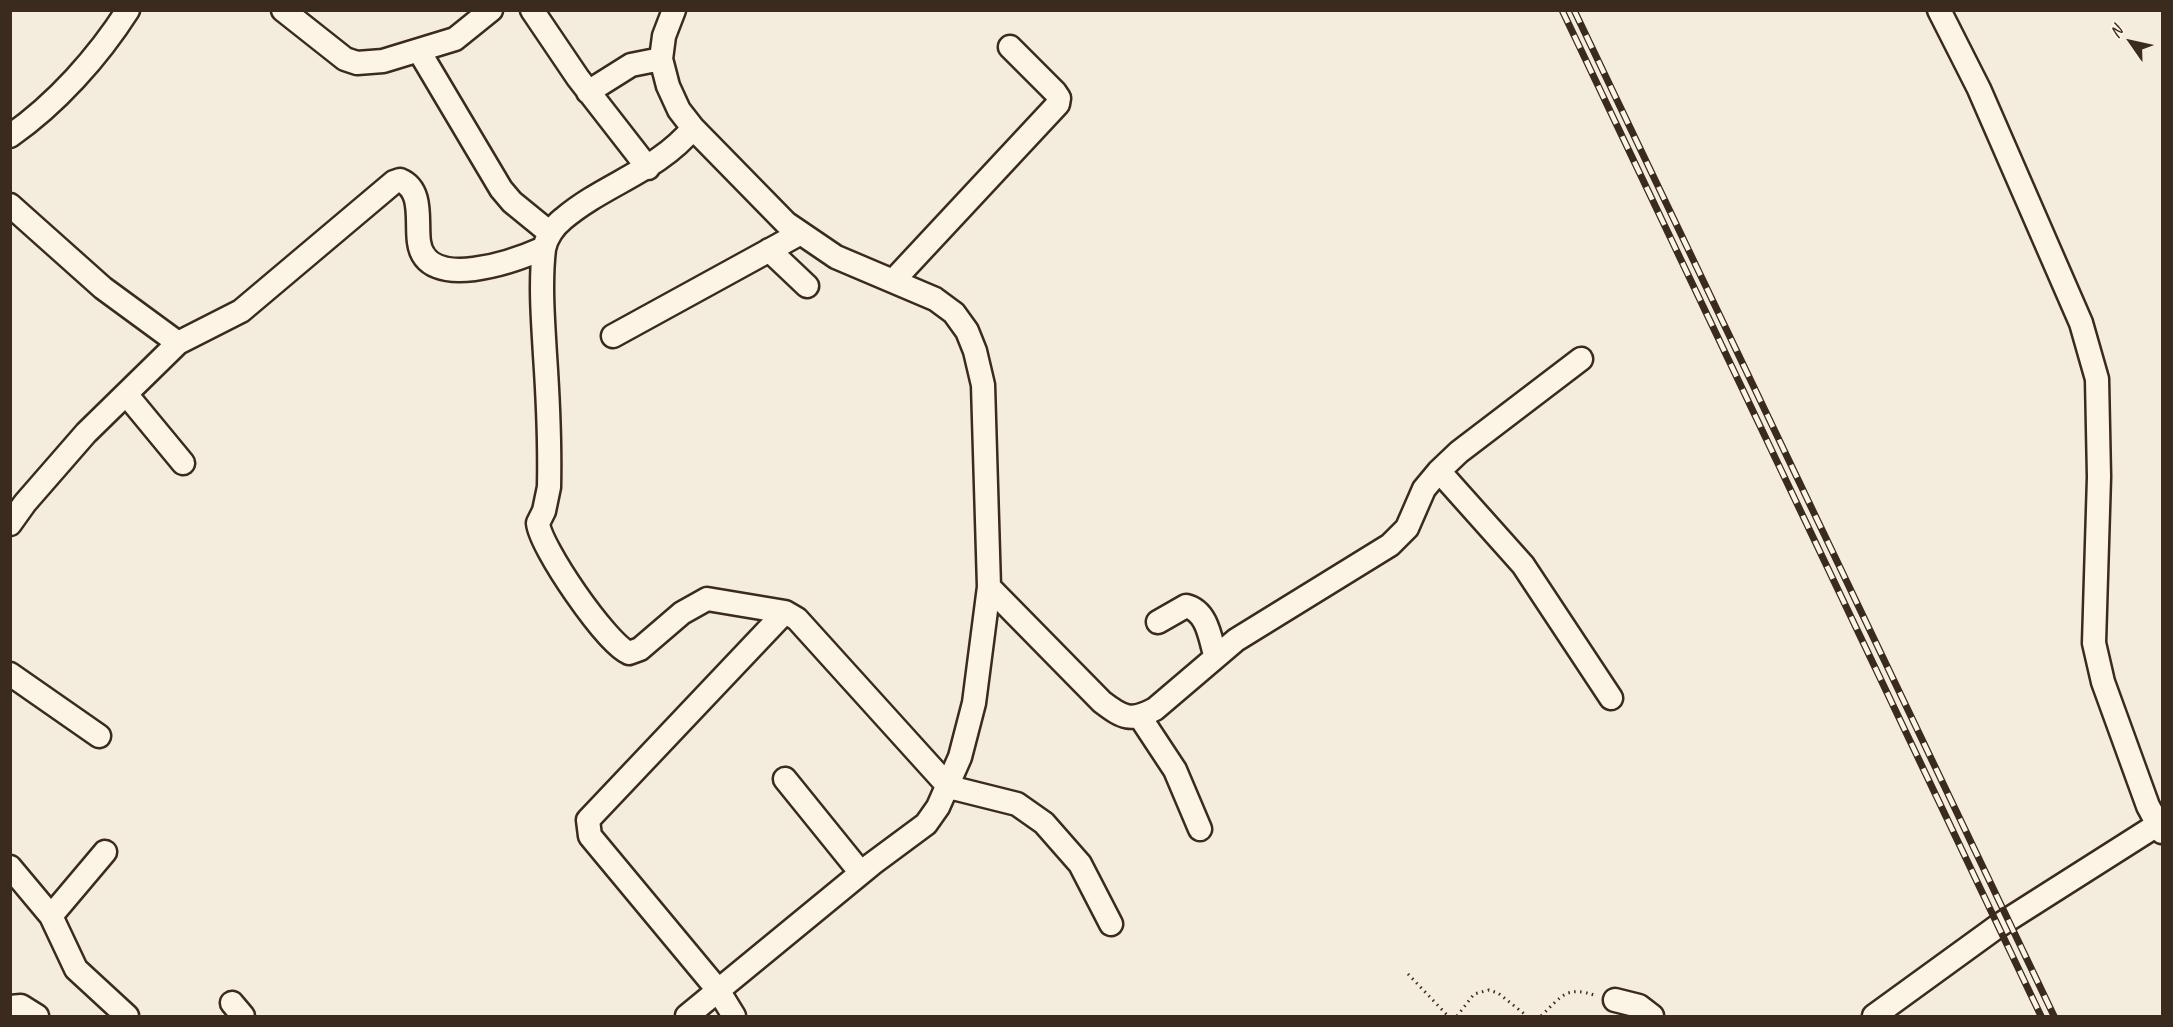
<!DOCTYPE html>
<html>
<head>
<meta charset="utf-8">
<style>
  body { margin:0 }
  #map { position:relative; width:2173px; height:1027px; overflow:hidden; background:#f4eddd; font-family:Caveat,sans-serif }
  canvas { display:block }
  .frame { position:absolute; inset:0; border:12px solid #3b2a1e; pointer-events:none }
  .north { position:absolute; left:2101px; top:12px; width:60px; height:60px; -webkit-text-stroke:4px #fcf5e5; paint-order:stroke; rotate:304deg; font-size:16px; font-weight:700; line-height:24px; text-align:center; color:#3b2a1e }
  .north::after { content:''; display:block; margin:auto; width:21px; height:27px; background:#3b2a1e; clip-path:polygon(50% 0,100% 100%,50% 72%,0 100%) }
</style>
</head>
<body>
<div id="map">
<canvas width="2173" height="1027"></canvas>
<div class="frame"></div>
<div class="north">N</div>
</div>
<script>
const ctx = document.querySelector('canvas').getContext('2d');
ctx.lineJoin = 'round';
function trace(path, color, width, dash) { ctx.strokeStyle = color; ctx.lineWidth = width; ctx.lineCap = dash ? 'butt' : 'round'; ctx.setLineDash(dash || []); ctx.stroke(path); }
const minor = new Path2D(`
  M283 10 345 59 357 63 383 61 455 39 491 10
  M532 10 578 78 648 168
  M674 10 664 36 661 59 668 86 679 110 693 128 786 223 836 257 935 299 954 313 967 331 975 351 983 385 989 587 974 703 960 757 938 807 926 824 872 864 687 1016
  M1939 10 1979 89 2081 323 2097 379 2099 477 2094 643 2103 682 2148 806 2162 832
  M419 51 501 189 512 202 550 233
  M588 92 631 65 661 59
  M693 128C658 171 604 184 563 219 554 226 546 238 544 249 540 283 543 321 545 355 548 399 550 443 549 487L544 511 538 523C540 547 606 643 629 653L640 649 682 613 707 599 785 612 797 619 949 787 1017 804 1044 823 1080 864 1111 924
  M10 136C56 104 98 57 128 10
  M10 205 103 288 178 343
  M769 250 807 286
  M893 281 1058 104 1059 98 1055 92 1010 47
  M613 336 799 234
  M126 394 183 463
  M1439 471 1523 565 1611 698
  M10 524 25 503 86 433 178 343 241 311 394 182 400 180C424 190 416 222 419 242 426 294 517 260 544 248
  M989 587 1102 702C1123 718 1131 722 1155 709L1236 640 1390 545 1407 528 1424 489 1439 471 1459 452 1581 359
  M1158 622 1186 606C1207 611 1210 637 1215 655
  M10 674 99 736
  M1140 717 1175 770 1200 829
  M785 779 861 873
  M10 867 51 916 76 969 127 1016
  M51 916 105 852
  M1615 1000 1639 1006 1652 1016
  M232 1003 243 1016
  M10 1007 21 1006 37 1016
  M734 1016 718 990 590 836 588 820 785 612
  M1874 1016 1998 926 2157 825`);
trace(minor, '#3b2a1e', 27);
trace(new Path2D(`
  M1408 974 1448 1016
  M1457 1016 1474 994 1489 990 1498 993 1527 1016
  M1541 1016C1562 996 1566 985 1597 996`), '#3b2a1e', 3, [1.5, 4.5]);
trace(minor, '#fcf5e5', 22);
const rail = new Path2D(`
  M1562 10 2041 1016
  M1574 10 2054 1016`);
trace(rail, '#3b2a1e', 7);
trace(rail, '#fcf5e5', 4.5, [14]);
</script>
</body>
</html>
